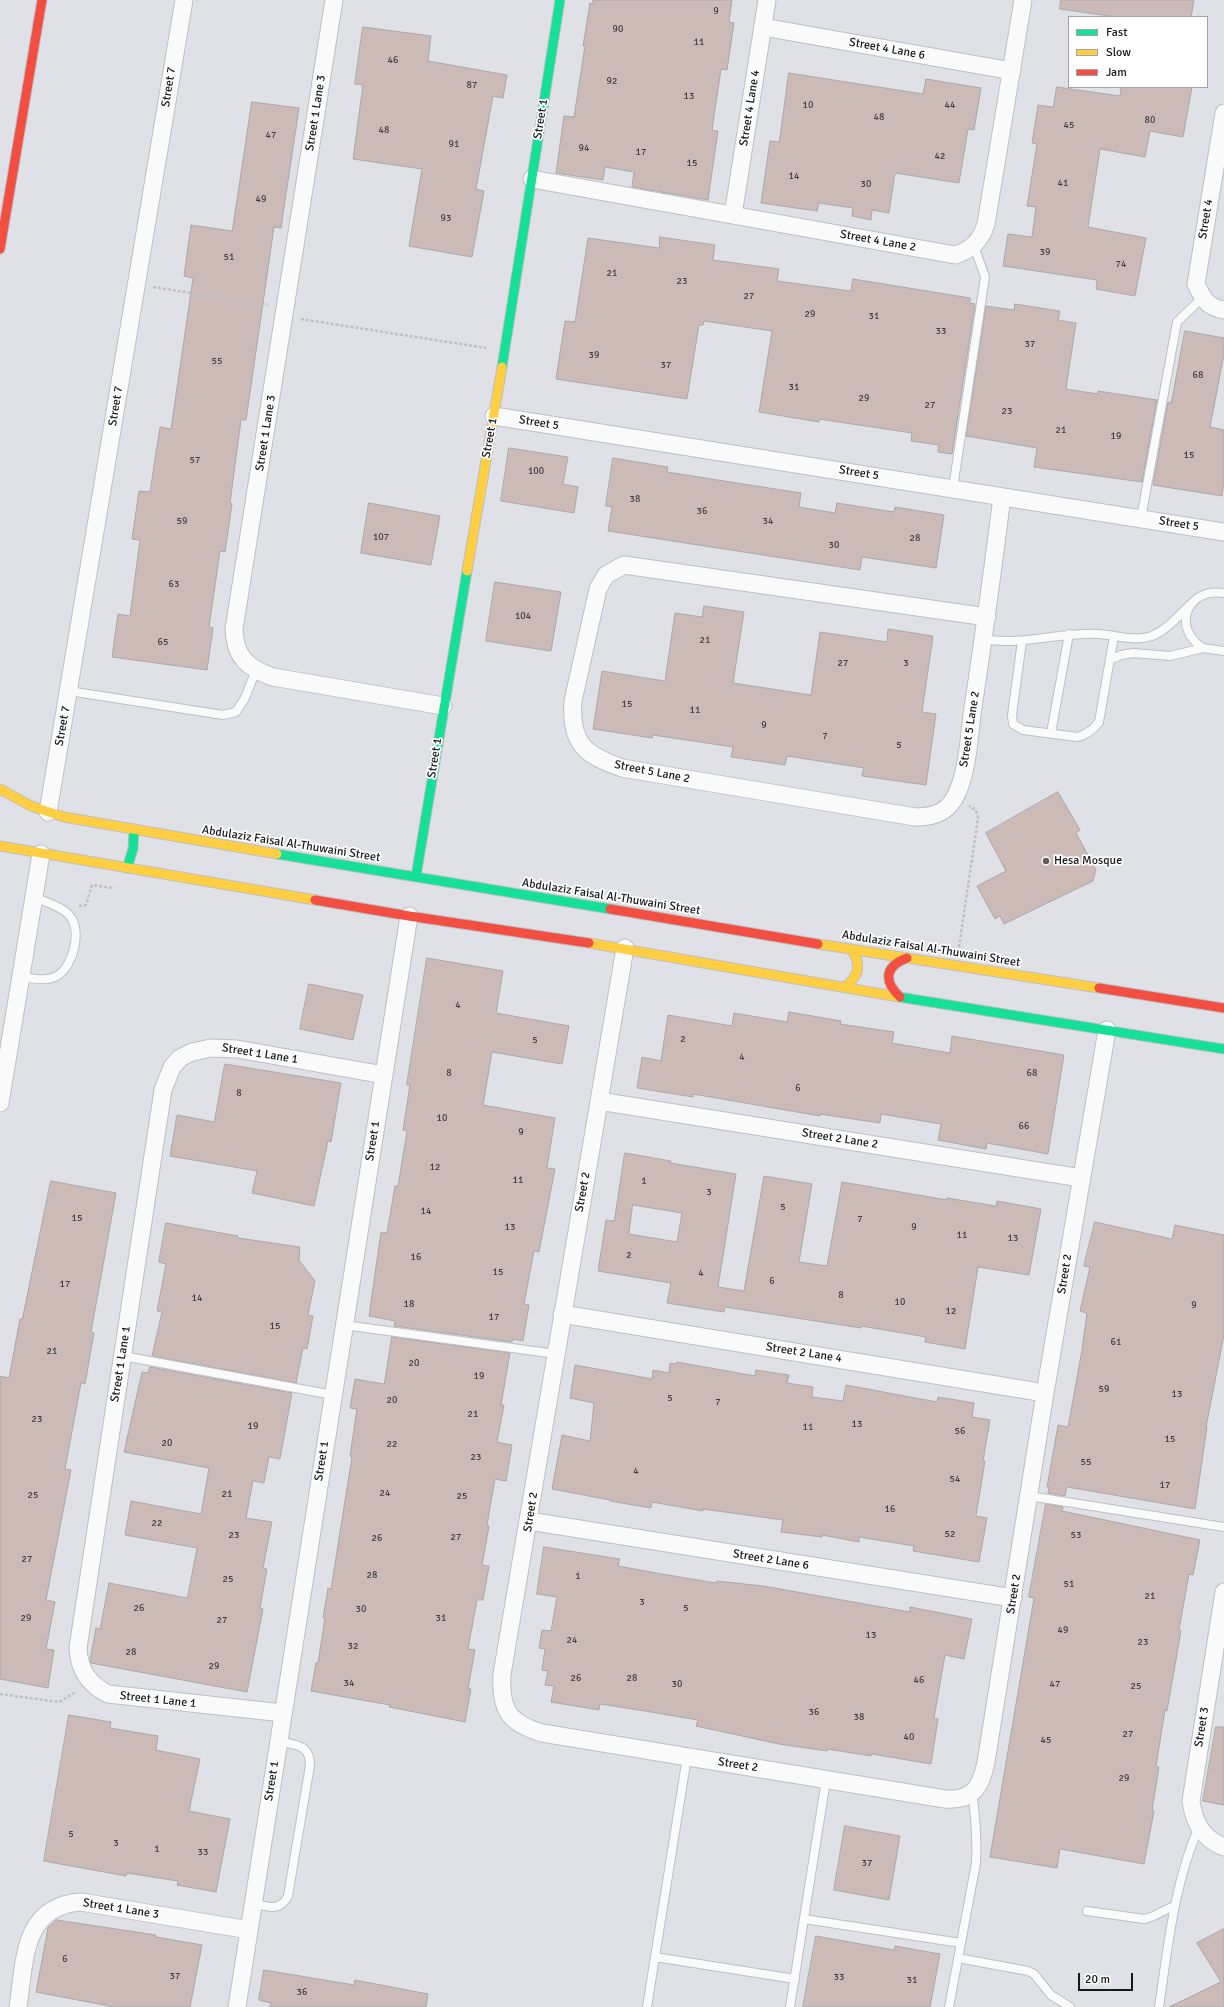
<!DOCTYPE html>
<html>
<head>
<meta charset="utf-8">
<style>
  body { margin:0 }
  #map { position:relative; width:1224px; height:2007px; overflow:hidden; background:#e0e1e7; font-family:Signika,sans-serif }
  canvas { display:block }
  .legend { position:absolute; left:1068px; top:16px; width:140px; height:72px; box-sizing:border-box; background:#fff; border:1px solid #a2a2a4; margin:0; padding:5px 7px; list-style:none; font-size:12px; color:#17171b }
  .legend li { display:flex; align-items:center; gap:8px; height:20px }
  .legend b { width:20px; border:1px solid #a2a2a4 }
  .scale { position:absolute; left:1078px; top:1973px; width:55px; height:18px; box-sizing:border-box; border:2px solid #17171b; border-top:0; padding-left:5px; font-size:12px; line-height:14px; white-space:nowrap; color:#17171b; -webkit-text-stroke:3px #fff; paint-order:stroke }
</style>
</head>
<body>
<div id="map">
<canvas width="1224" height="2007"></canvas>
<ul class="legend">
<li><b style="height:5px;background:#16e098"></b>Fast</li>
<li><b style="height:5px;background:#ffcf43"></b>Slow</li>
<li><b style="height:5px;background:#f24e42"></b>Jam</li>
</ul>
<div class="scale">20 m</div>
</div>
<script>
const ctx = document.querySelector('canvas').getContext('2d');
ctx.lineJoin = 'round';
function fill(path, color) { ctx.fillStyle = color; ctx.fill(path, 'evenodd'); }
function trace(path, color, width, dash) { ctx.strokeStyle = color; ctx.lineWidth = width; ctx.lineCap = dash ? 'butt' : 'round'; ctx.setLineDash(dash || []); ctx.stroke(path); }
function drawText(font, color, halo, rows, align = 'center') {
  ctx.font = font + ' Signika,sans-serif'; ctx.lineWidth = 3.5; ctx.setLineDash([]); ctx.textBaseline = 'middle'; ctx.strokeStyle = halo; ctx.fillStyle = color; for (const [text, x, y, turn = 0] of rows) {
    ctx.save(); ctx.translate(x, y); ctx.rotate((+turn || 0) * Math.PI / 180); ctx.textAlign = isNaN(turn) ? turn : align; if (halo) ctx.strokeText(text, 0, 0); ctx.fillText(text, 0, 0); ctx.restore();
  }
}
const building = new Path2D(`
  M593 0H732L729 22 734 23 727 70 721 69 712 130 718 131 708 200 632 187 634 172 605 167 603 180 556 173 564 116 574 117 585 46H583L590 3 593 4Z
  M1061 0H1194L1191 17H1116L1060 9Z
  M363 27 431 36 428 61 507 75 503 98 493 96 476 189 484 191 472 257 409 246 422 169 353 159 363 85 355 84Z
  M789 73 923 94 926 79 981 88 974 130 968 129 959 183 895 173 889 213 872 210 871 220 852 216 853 208 819 203 817 211 761 203 770 141 779 142Z
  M1057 87 1120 96 1121 87H1192L1183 137 1150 131 1145 157 1100 149 1088 227 1146 238 1135 296 1096 289 1097 280 1003 266 1008 234 1032 237 1036 207 1027 206 1037 144 1032 143 1038 105 1053 107Z
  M252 102 299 108 281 228 274 227 246 420H241L230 503 232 504 225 552 220 551 209 627 213 628 207 670 112 657 118 614 130 616 140 540 132 539 139 491 150 492 160 427 171 429 193 278 184 276 191 225 232 231Z
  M660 237 715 245 713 260 779 269 777 281 851 291 853 279 970 298V303L975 304 952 454 938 452 939 445 911 441 912 433 819 419V422L759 412 772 331 704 321 703 325H699L687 399 556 379 565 321 575 322 588 238 659 248Z
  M1015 304 1060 311 1058 320 1076 323 1066 389 1098 394V391L1157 400 1142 482 1034 467 1037 448 966 436 986 306 1014 310Z
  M1185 331 1224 338V354L1210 427 1224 430V481L1222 496 1153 485 1168 402 1171 403Z
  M509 448 568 457 563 484 578 487 574 513 501 501Z
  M613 458 668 467 667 472 801 493 799 507 835 513 837 503 894 512 895 507 944 515 936 568 862 557 860 570 608 531 612 507 606 506Z
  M369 503 440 516 431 565 361 553Z
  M495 582 561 592 551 651 486 641Z
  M704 606 744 612 733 683 811 695 820 632 887 642 888 629 933 636 922 712 936 714 926 785 862 776 864 768 787 756 785 765 731 757 733 747 653 735 652 738 593 729 602 671 665 681 675 613 702 617Z
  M1058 792 1080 830 1076 833 1096 870 1093 881 1004 924 1000 916 995 919 977 886 1006 871 986 833Z
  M427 958 503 971 496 1013 569 1026 562 1064 492 1052 483 1105 555 1118 547 1168 555 1169 539 1252 534 1251 524 1304 529 1305 523 1341 513 1339 512 1342 394 1326 395 1321 369 1316 381 1232 387 1233 395 1186H398L407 1131 403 1130 410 1085H407Z
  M309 984 363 995 353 1040 300 1029Z
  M789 1012 841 1021 840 1024 894 1032 892 1043 950 1053 952 1036 1064 1055 1048 1154 987 1143 986 1149 938 1140 941 1124 881 1114 880 1123 820 1114V1116L693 1094V1097L637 1088 642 1057 661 1061 668 1015 732 1026 734 1013 787 1022Z
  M225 1064 341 1083 331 1142 328 1141 314 1206 252 1193 257 1171 170 1156 177 1115 214 1122Z
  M625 1153 671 1161 670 1163 736 1174 718 1287 744 1291 764 1176 812 1184 799 1262 827 1266 842 1182 947 1200V1198L996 1206 997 1201 1041 1209 1029 1275 978 1267 965 1349 925 1342 926 1337 861 1326V1328L725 1307 724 1312 667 1303 671 1283 598 1271 606 1220 614 1221ZM633 1205 682 1213 677 1242 629 1234Z
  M51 1181 116 1193 91 1332 94 1333 85 1384 81 1383 65 1469 71 1470 46 1600 55 1602 46 1649 54 1650 48 1688 0 1679V1376L9 1378 20 1319H22Z
  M1095 1222 1172 1239 1175 1225 1224 1235V1335L1206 1427H1207L1195 1509 1067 1487 1065 1496 1048 1493 1049 1487H1047L1058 1425 1068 1427 1082 1350 1087 1313 1080 1311 1090 1267 1084 1266Z
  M166 1223 238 1236V1238L300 1247 299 1260 315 1281 308 1315 313 1316 307 1349 303 1348 296 1383 152 1356 162 1312 157 1311 166 1264 159 1262Z
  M392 1337 510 1353 501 1405H504L497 1442 512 1445 506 1481 495 1479 487 1525 489 1526 482 1565 489 1566 483 1600H477L468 1649 475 1650 468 1689H471L465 1722 389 1707 390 1705 311 1691 316 1663H318L325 1618H323L328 1588 331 1589 352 1457 350 1456 357 1409 350 1408 355 1379 384 1384Z
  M677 1362 755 1376 756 1370 789 1375 787 1383 813 1387 812 1397 843 1401 846 1385 937 1402 938 1397 974 1403 972 1417 990 1420 983 1461H985L976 1516 987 1518 979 1562 913 1551 914 1546 859 1537V1542L822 1535V1537L781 1532 783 1520 703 1509V1511L652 1502 651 1508 610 1501V1500L552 1489 562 1435 590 1441 594 1403 570 1398 575 1365 652 1379 653 1370 669 1373 670 1363 676 1364Z
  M150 1367 292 1393 280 1459 269 1457 264 1483 253 1481 246 1518 272 1522 263 1568 267 1569 260 1608 263 1609 247 1692 91 1663 90 1660 96 1628 100 1629 109 1583 187 1598 188 1595 197 1548 125 1535 131 1501 201 1514 209 1468 124 1452 142 1372 148 1373Z
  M1046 1504 1063 1507 1062 1511 1200 1540 1193 1575 1189 1574 1179 1630 1181 1631 1167 1711 1165 1710 1156 1766 1159 1767 1152 1810 1154 1811 1144 1864 1060 1849 1057 1868 990 1857 1034 1598 1029 1597Z
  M544 1547 620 1559 618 1566 662 1574 716 1583 717 1581 763 1586 910 1612V1607L972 1619 964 1659 945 1655 934 1718 938 1719 931 1764 872 1754 871 1756 827 1749V1751L779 1744 696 1726 698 1720 645 1711 600 1704 599 1710 551 1702 554 1686 545 1685 548 1671 542 1670 545 1649 539 1648 542 1630 551 1631 557 1597 537 1594Z
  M69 1715 111 1722 110 1728 158 1736 156 1750 200 1759 189 1811 230 1819 216 1892 177 1885 178 1881 127 1873 126 1876 44 1861Z
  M1216 1727H1224V1805L1203 1801Z
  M845 1826 900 1836 889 1900 834 1890Z
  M57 1920 156 1935V1937L202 1945 190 2007H114L36 1992 48 1928Z
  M1224 1929V2007H1169L1221 1982 1197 1943Z
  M816 1936 894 1950 895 1946 940 1954 930 2007H803Z
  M264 1970 354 1985 355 1980 428 1994 426 2007H270L271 2003 259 2000Z`);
fill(building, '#cbbab6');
trace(building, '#a9a8aa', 1);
const lane = new Path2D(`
  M953 488 985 277 974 246
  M1141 518 1177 322 1202 298
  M983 639C1022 646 1059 632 1098 634 1116 635 1134 642 1152 636 1167 630 1178 616 1190 605
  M1022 641 1012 715 1013 724 1023 730 1077 737C1087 735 1093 730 1099 722L1114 636
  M1203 648C1171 628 1187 587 1224 593
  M1110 660 1121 655 1133 653 1170 656 1203 648 1224 651
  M69 691 223 715 236 712 245 698 256 670
  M1051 733 1069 634
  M21 977C32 978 46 982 57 976 73 967 83 930 69 915 61 906 45 902 34 897
  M344 1325 556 1354
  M123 1356 333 1395
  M1029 1496 1224 1527
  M253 1903C267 1907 280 1912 288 1896L310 1765C310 1744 295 1745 278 1741
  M1087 1911 1144 1919C1156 1917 1164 1909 1175 1906
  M804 1919 961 1943
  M655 1957 795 1979
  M958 1958 1028 1971 1034 1974 1051 1995 1070 2007
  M647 2007 687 1757
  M790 2007 826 1780
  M949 2007 976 1863C977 1839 976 1817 972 1794
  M1159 2007C1168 1947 1174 1883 1199 1827`);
const street = new Path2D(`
  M334 0 234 629C235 657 247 668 273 677L443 706
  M763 27 1012 71
  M1224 113 1196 284C1203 299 1207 307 1224 310
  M532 179 955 255C972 250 981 240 986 224L1023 0
  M733 215 767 0
  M494 416 1224 532
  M987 617 624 565 606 575 598 589 573 701C570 744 585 755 622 768L915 817C931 817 945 814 954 799 968 775 969 735 973 707 984 637 993 567 1002 497
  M48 812 184 0
  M625 948 502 1674C500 1709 508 1723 542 1733L945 1799C973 1801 981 1787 986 1762L1045 1393 1107 1030
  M599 1101 1081 1178
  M0 1103 41 854
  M562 1314 1045 1393
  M529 1521 1013 1598
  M1224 1592 1191 1801C1194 1823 1203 1839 1224 1847
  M283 1713 108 1694C88 1684 79 1669 78 1648L163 1090 172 1067 180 1058 192 1052 211 1048 237 1049 384 1075
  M18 2007C25 1961 22 1906 81 1902L249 1930
  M237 2007 409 916`);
const fast = new Path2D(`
  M502 367 560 0
  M277 854 610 909
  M127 868 133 849 134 830
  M416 876 467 571
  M899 997 1224 1049`);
const slow = new Path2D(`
  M467 571 502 367
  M0 789 31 806 64 817 277 854
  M0 846 315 900
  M589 943 899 997
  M818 944 1099 988
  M845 987C859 976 862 964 851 949`);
const jam = new Path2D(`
  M0 249 42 0
  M315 900 409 916 589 943
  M610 909 818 944
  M1099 988 1224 1008
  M900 997C883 981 885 966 907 958`);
trace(lane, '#bebfc4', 10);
trace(street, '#bebfc4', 19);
trace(fast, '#bebfc4', 11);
trace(slow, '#bebfc4', 11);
trace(jam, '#bebfc4', 11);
trace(new Path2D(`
  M153 287 268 305
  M301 319 486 348
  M79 906 86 905 92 885 112 888 113 886
  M959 947 978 818 976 810 969 806
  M0 1694 59 1702 76 1692`), '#bfc0c2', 2.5, [3, 2]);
trace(lane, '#fafafb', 8);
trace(street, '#fafafb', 17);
trace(fast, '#16e098', 9);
trace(slow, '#ffcf43', 9);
trace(jam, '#f24e42', 9);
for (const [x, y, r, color] of [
  [1046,861,4,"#5d5e62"]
]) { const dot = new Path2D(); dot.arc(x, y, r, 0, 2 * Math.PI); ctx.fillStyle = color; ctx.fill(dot); trace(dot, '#fff', 1.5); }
drawText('10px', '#444042', null, [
  ["9",716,11],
  ["90",618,29],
  ["11",699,42],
  ["46",393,60],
  ["92",612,81],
  ["87",472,85],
  ["13",689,96],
  ["10",808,105],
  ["44",950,105],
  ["48",879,117],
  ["80",1150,120],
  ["45",1069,125],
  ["48",384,130],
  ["47",271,135],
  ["91",454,144],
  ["94",584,148],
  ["17",641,152],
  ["42",940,156],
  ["15",692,163],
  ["14",794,176],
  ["41",1063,183],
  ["30",866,184],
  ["49",261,199],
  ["93",446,218],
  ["39",1045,252],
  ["51",229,257],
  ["74",1121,264],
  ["21",612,273],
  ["23",682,281],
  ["27",749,296],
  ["29",810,314],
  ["31",874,316],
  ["33",941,331],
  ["37",1030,344],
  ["39",594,355],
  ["55",217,361],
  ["37",666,365],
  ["68",1198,375],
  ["31",794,387],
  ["29",864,398],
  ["27",930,405],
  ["23",1007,411],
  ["21",1061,430],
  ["19",1116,436],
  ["15",1189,455],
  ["57",195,460],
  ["100",536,471],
  ["38",635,499],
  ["36",702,511],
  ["59",182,521],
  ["34",768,521],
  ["107",381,537],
  ["28",915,538],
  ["30",834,545],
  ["63",174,584],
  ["104",523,616],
  ["21",705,640],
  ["65",163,642],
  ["27",843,663],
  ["3",906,663],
  ["15",627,704],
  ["11",695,710],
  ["9",764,725],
  ["7",825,736],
  ["5",899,745],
  ["4",458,1005],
  ["2",683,1039],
  ["5",535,1040],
  ["4",742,1057],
  ["8",449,1073],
  ["68",1032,1073],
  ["6",798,1088],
  ["8",239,1093],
  ["10",442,1118],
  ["66",1024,1126],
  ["9",521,1132],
  ["12",435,1167],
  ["11",518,1180],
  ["1",644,1181],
  ["3",709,1192],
  ["5",783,1207],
  ["14",426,1211],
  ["15",77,1218],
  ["7",860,1219],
  ["13",510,1227],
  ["9",914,1227],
  ["11",962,1235],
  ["13",1013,1238],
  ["2",629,1255],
  ["16",416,1257],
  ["15",498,1272],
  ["4",701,1273],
  ["6",772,1281],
  ["17",65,1284],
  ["8",841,1295],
  ["14",197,1298],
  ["10",900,1302],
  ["18",409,1304],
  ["9",1194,1305],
  ["12",951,1311],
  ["17",494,1317],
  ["15",275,1326],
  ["61",1116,1342],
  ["21",52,1351],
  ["20",414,1363],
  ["19",479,1376],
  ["59",1104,1389],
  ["13",1177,1394],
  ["5",670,1398],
  ["20",392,1400],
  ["7",718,1402],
  ["21",473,1414],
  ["23",37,1419],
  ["13",857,1424],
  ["19",253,1426],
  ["11",808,1427],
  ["56",960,1431],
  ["15",1170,1439],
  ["20",167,1443],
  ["22",392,1444],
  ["23",476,1457],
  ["55",1086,1462],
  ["4",636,1471],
  ["54",955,1479],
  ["17",1165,1485],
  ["24",385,1493],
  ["21",227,1494],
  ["25",33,1495],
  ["25",462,1496],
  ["16",890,1509],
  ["22",157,1523],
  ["52",950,1534],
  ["23",234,1535],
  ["53",1076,1535],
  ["27",456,1537],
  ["26",377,1538],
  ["27",27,1559],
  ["28",372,1575],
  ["1",578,1576],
  ["25",228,1579],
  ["51",1069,1584],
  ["21",1150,1596],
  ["3",642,1602],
  ["26",139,1608],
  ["5",686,1608],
  ["30",361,1609],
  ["29",26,1618],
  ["31",441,1618],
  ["27",222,1620],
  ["49",1063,1630],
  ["13",871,1635],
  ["24",572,1640],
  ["23",1143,1642],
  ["32",353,1646],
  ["28",131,1652],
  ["29",214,1666],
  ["26",576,1678],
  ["28",632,1678],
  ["46",919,1680],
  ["34",349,1683],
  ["30",677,1684],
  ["47",1055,1684],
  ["25",1136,1686],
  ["36",814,1712],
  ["38",859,1717],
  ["27",1128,1734],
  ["40",909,1737],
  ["45",1046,1740],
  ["29",1124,1778],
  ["5",71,1834],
  ["3",116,1843],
  ["1",157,1849],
  ["33",203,1852],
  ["37",867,1863],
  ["6",65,1959],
  ["37",175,1976],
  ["33",839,1977],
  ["31",912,1980],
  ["36",302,1992]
]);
drawText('12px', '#17171b', '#fff', [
  ["Street 4 Lane 6",887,49,10],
  ["Street 7",169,87,-81],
  ["Street 4 Lane 4",750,108,-81],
  ["Street 1 Lane 3",316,113,-81],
  ["Street 1",541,119,-81],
  ["Street 4",1206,219,-81],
  ["Street 4 Lane 2",878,241,10],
  ["Street 7",116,406,-81],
  ["Street 5",539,423,9],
  ["Street 1 Lane 3",266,433,-81],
  ["Street 1",490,438,-80],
  ["Street 5",859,473,9],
  ["Street 5",1179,524,9],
  ["Street 7",63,726,-80],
  ["Street 5 Lane 2",970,729,-81],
  ["Street 1",435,758,-81],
  ["Street 5 Lane 2",652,772,11],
  ["Abdulaziz Faisal Al-Thuwaini Street",291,844,9],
  ["Abdulaziz Faisal Al-Thuwaini Street",611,897,9],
  ["Abdulaziz Faisal Al-Thuwaini Street",931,949,9],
  ["Street 1 Lane 1",260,1054,9],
  ["Street 2 Lane 2",840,1139,9],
  ["Street 1",373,1141,-81],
  ["Street 2",583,1192,-80],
  ["Street 2",1065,1274,-81],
  ["Street 2 Lane 4",804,1353,9],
  ["Street 1 Lane 1",121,1364,-81],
  ["Street 1",322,1461,-81],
  ["Street 2",531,1512,-81],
  ["Street 2 Lane 6",771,1560,9],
  ["Street 2",1014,1594,-81],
  ["Street 1 Lane 1",158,1700,6],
  ["Street 3",1202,1727,-81],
  ["Street 2",738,1765,9],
  ["Street 1",272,1781,-81],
  ["Street 1 Lane 3",121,1909,9]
]);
drawText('12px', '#17171b', '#fff', [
  ["Hesa Mosque",1054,861]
], 'left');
</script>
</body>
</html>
